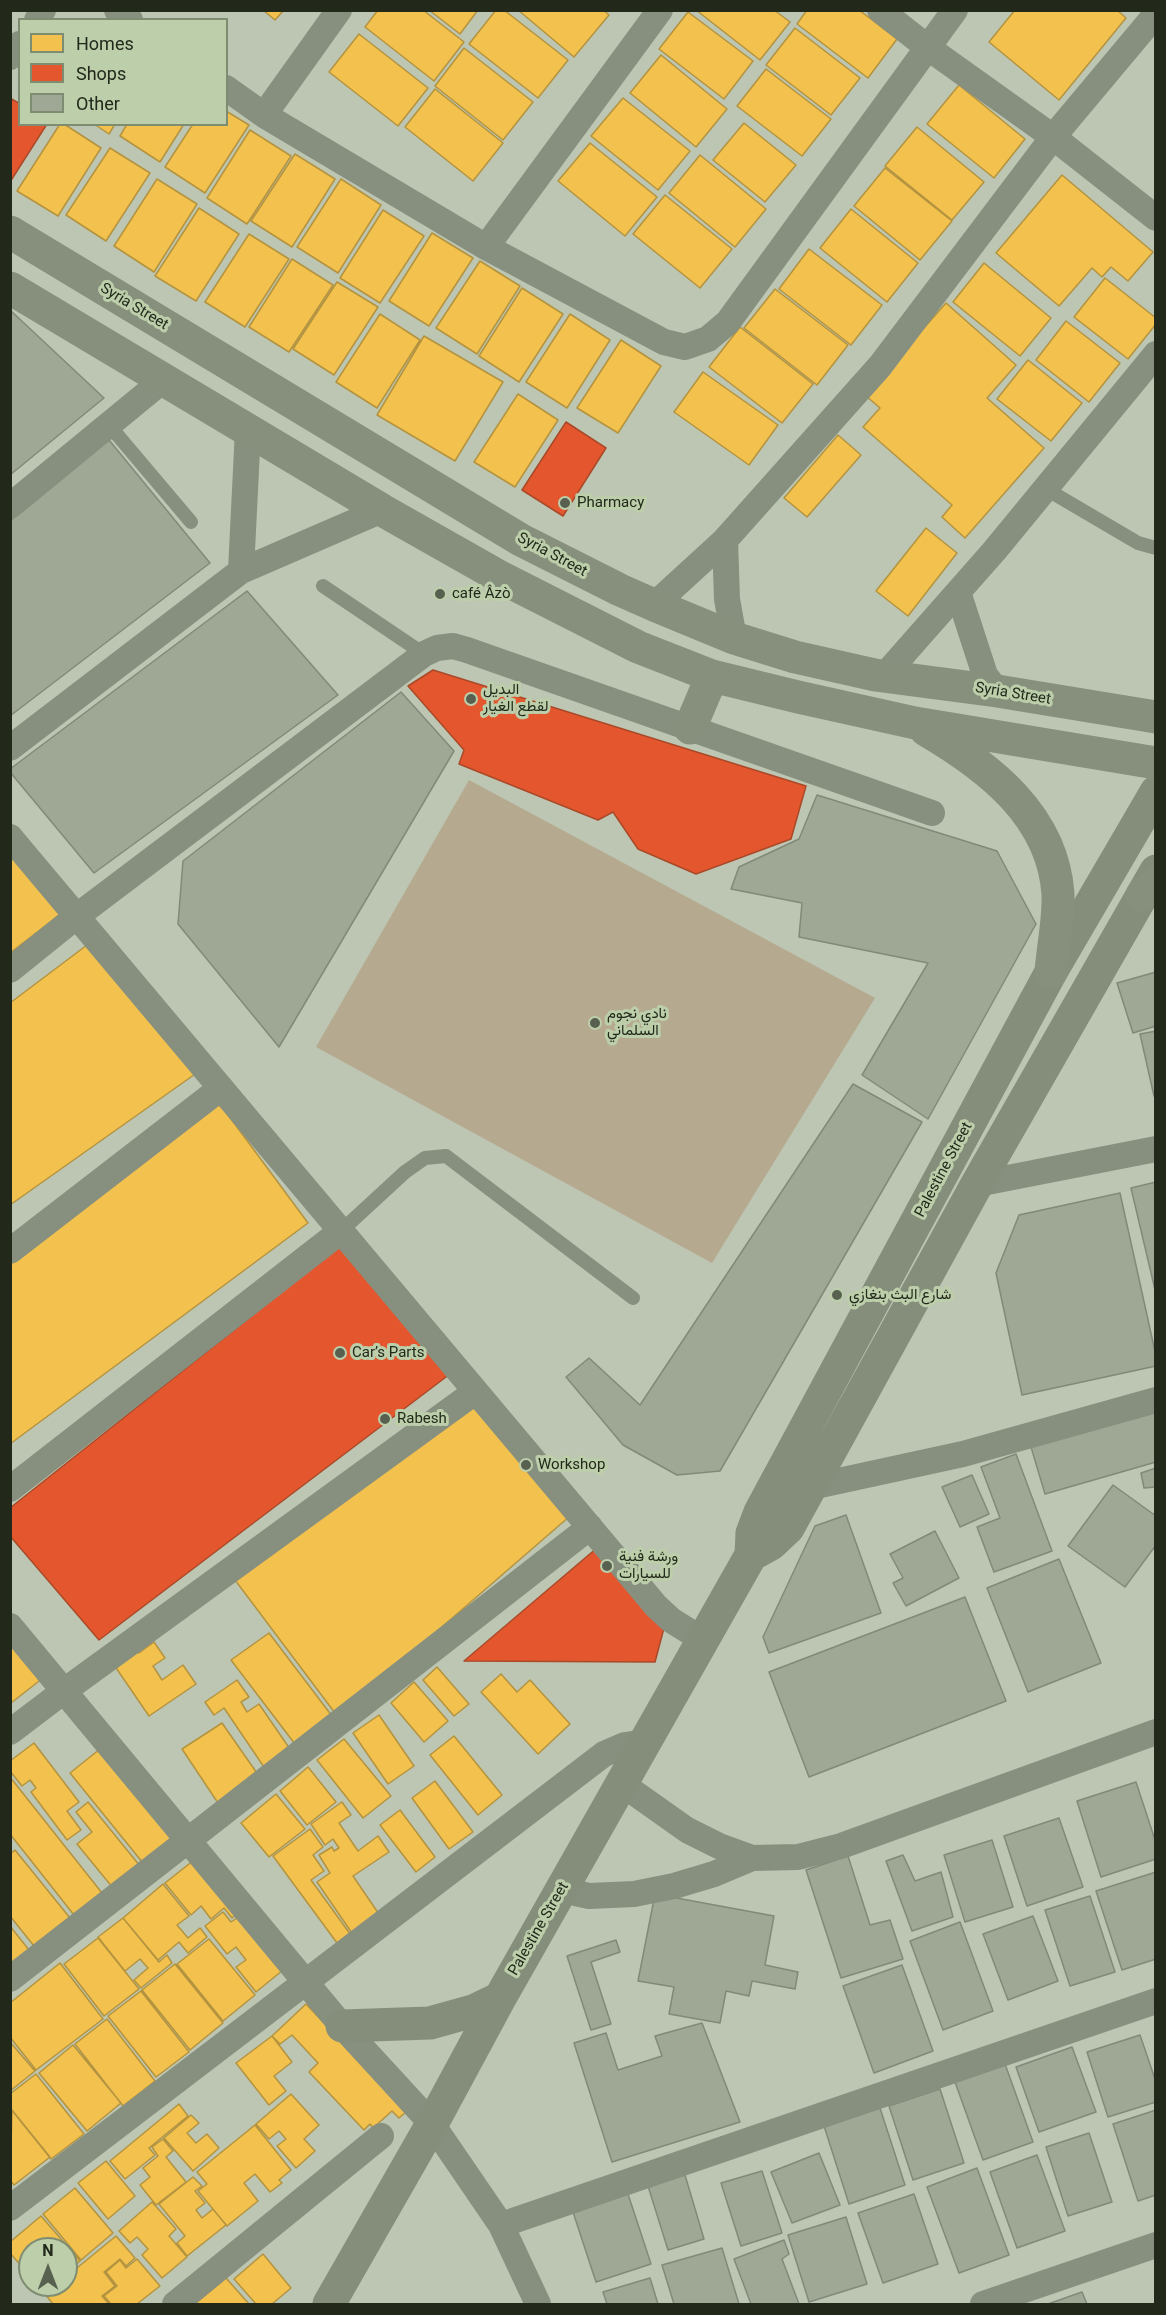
<!DOCTYPE html>
<html>
<head>
<meta charset="utf-8">
<style>
  body { margin:0 }
  #map { position:relative; width:1166px; height:2315px; overflow:hidden; background:#bcc6b2; font-family:Roboto,sans-serif }
  canvas { display:block }
  .frame { position:absolute; inset:0; border:12px solid #22291b; pointer-events:none }
  .legend { position:absolute; left:18px; top:18px; width:210px; height:108px; box-sizing:border-box; background:#bcceaa; border:2px solid #7e8c71; margin:0; padding:8px 10px; list-style:none; font-size:18px; color:#22291b }
  .legend li { display:flex; align-items:center; gap:12px; height:30px }
  .legend b { width:30px; border:2px solid #7e8c71 }
  .north { position:absolute; left:18px; top:2237px; width:60px; height:60px; box-sizing:border-box; background:#bcceaa; border:2px solid #7e8c71; border-radius:50%; rotate:0deg; font-size:16px; font-weight:700; line-height:24px; text-align:center; color:#22291b }
  .north::after { content:''; display:block; margin:auto; width:21px; height:27px; background:#586050; clip-path:polygon(50% 0,100% 100%,50% 72%,0 100%) }
</style>
</head>
<body>
<div id="map">
<canvas width="1166" height="2315"></canvas>
<div class="frame"></div>
<ul class="legend">
<li><b style="height:16px;background:#f2c14e"></b>Homes</li>
<li><b style="height:16px;background:#e4572e"></b>Shops</li>
<li><b style="height:16px;background:#9ea894"></b>Other</li>
</ul>
<div class="north">N</div>
</div>
<script>
const ctx = document.querySelector('canvas').getContext('2d');
ctx.lineJoin = 'round';
function fill(path, color) { ctx.fillStyle = color; ctx.fill(path, 'evenodd'); }
function trace(path, color, width, dash) { ctx.strokeStyle = color; ctx.lineWidth = width; ctx.lineCap = dash ? 'butt' : 'round'; ctx.setLineDash(dash || []); ctx.stroke(path); }
function drawText(font, color, halo, rows, align = 'center') {
  ctx.font = font + ' Roboto,Vazirmatn,sans-serif'; ctx.lineWidth = 6; ctx.setLineDash([]); ctx.textBaseline = 'middle'; ctx.strokeStyle = halo; ctx.fillStyle = color; for (const [text, x, y, turn = 0] of rows) {
    ctx.save(); ctx.translate(x, y); ctx.rotate((+turn || 0) * Math.PI / 180); ctx.textAlign = isNaN(turn) ? turn : align; if (halo) ctx.strokeText(text, 0, 0); ctx.fillText(text, 0, 0); ctx.restore();
  }
}
fill(new Path2D(`
  M469 780 875 998 712 1263 316 1047Z`), '#b5aa90');
const homes = new Path2D(`
  M263 10H284L275 20Z
  M378 10H423L464 42 434 81 365 27Z
  M429 10H478L460 34Z
  M496 10H504L568 60 538 98 469 44Z
  M518 10H603L609 15 574 57Z
  M696 10H774L790 22 760 60Z
  M807 10H859L897 39 868 78 797 24Z
  M1015 10H1117L1126 18 1059 100 989 42Z
  M688 12 753 61 724 99 659 49Z
  M795 28 860 78 831 115 766 65Z
  M359 34 428 88 398 126 329 72Z
  M464 48 533 102 503 140 435 86Z
  M661 55 727 109 696 147 630 93Z
  M766 69 831 119 802 156 737 106Z
  M959 85 1025 139 994 178 927 124Z
  M435 89 503 143 473 181 405 127Z
  M623 98 690 151 658 190 591 136Z
  M226 111 249 125 205 193 165 167 193 124H226Z
  M744 123 796 165 765 202 713 160Z
  M60 124H64L101 148 58 216 17 191Z
  M94 124H115L109 134Z
  M127 124H184L160 162 120 136Z
  M917 127 984 182 952 220 885 166Z
  M250 130 291 156 247 224 207 198Z
  M590 143 657 197 625 236 558 181Z
  M110 148 150 173 106 241 66 215Z
  M295 154 335 179 292 247 251 221Z
  M700 155 766 209 735 247 669 193Z
  M885 168 952 221 920 260 854 206Z
  M1062 175 1153 252 1128 281 1111 267 1102 277 1092 268 1059 306 996 253Z
  M157 179 197 204 154 272 114 246Z
  M341 179 381 205 338 273 297 247Z
  M665 195 732 249 700 288 633 234Z
  M199 208 239 234 196 301 155 276Z
  M851 209 918 263 887 302 820 248Z
  M383 210 424 236 380 303 340 278Z
  M432 233 473 258 429 326 389 301Z
  M249 234 289 259 245 327 205 302Z
  M809 249 882 305 851 345 779 289Z
  M292 259 333 285 289 352 249 327Z
  M480 261 520 286 477 354 436 328Z
  M984 263 1051 318 1020 356 953 302Z
  M1105 278 1156 318V324L1128 359 1074 317Z
  M337 282 378 307 334 375 293 349Z
  M522 288 563 314 519 382 479 356Z
  M775 289 848 345 817 385 744 328Z
  M946 303 1016 365 987 398 1044 448 965 538 942 517 952 505 863 427 880 408 865 395Z
  M380 314 420 340 377 408 336 382Z
  M570 314 610 340 567 408 526 382Z
  M1066 321 1120 363 1089 402 1036 360Z
  M740 327 813 384 782 423 709 367Z
  M424 336 503 382 455 461 377 415Z
  M621 340 661 366 618 433 577 408Z
  M1028 360 1082 403 1051 441 997 399Z
  M703 372 778 425 749 465 674 412Z
  M518 394 558 420 515 487 474 462Z
  M838 435 861 455 807 517 784 498Z
  M926 528 957 553 908 616 876 591Z
  M10 840 66 910 10 953Z
  M95 939 198 1072 10 1205V1003Z
  M217 1100 308 1223 10 1444V1259Z
  M473 1404 570 1516 338 1717 232 1576Z
  M10 1628 48 1674 11 1703H10Z
  M269 1633 335 1720 298 1748 231 1660Z
  M154 1642 165 1658 153 1666 162 1680 183 1665 196 1684 149 1716 112 1662 132 1649 139 1653Z
  M437 1667 469 1704 454 1716 423 1680Z
  M501 1674 517 1692 530 1680 570 1724 538 1754 481 1692Z
  M237 1680 249 1697 241 1702 247 1712 259 1704 292 1752 266 1770 224 1708 214 1715 205 1702Z
  M414 1682 448 1721 424 1742 391 1703Z
  M379 1715 414 1766 388 1784 353 1733Z
  M222 1723 259 1776 218 1803 182 1749Z
  M454 1736 502 1795 478 1815 430 1755Z
  M344 1739 391 1796 363 1818 317 1760Z
  M34 1743 79 1802 67 1811 81 1830 67 1840 31 1792 36 1788 30 1780 22 1786 10 1771V1761Z
  M105 1745 177 1835 143 1863 70 1773Z
  M308 1767 336 1802 307 1825 280 1791Z
  M10 1777 102 1893 74 1915 10 1834Z
  M435 1781 473 1832 449 1849 412 1798Z
  M276 1794 305 1829 269 1857 241 1823Z
  M88 1802 140 1866 113 1888 77 1844 92 1832 76 1812Z
  M342 1802 351 1815 339 1823 358 1851 378 1836 389 1852 353 1876 383 1920 356 1939 317 1882 330 1873 319 1855 332 1847 334 1851 339 1848 333 1839 325 1845 311 1824Z
  M400 1810 435 1857 416 1872 380 1825Z
  M310 1829 323 1847 313 1855 324 1871 311 1880 353 1938 340 1947 273 1856Z
  M15 1850 70 1918 34 1946 10 1916V1854Z
  M194 1860 237 1913 232 1918 224 1908 211 1919 201 1906 191 1915 165 1883Z
  M163 1884 189 1916 177 1925 188 1938 200 1928 207 1937 188 1953 179 1942 158 1960 123 1918Z
  M223 1912 231 1922 240 1916 283 1970 256 1992 236 1967 246 1960 236 1947 227 1954 205 1926Z
  M123 1918 159 1962 167 1955 172 1963 141 1988 134 1980 148 1968 140 1959 125 1971 98 1937Z
  M10 1926 29 1950 10 1964Z
  M98 1938 139 1989 104 2016 64 1964Z
  M209 1939 255 1995 223 2021 177 1964Z
  M60 1963 103 2019 36 2070 10 2037V2003Z
  M175 1964 223 2023 190 2050 142 1990Z
  M141 1991 189 2052 156 2077 108 2016Z
  M306 2004 407 2111 399 2118 392 2111 373 2128 370 2124 364 2130 309 2072 318 2063 292 2035 280 2044 272 2036Z
  M107 2019 155 2081 123 2106 75 2044Z
  M272 2036 292 2062 274 2076 286 2091 269 2105 236 2063Z
  M10 2042 35 2071 10 2091Z
  M73 2045 121 2103 87 2131 39 2073Z
  M36 2074 84 2134 51 2159 10 2108V2094Z
  M291 2094 319 2125 304 2139 315 2151 296 2168 277 2146 286 2139 279 2131 269 2139 256 2124Z
  M179 2104 188 2116 149 2148 155 2155 125 2179 110 2161Z
  M12 2110 50 2157 14 2185 10 2180Z
  M191 2115 199 2123 187 2133 196 2143 207 2134 219 2148 193 2171 164 2138Z
  M255 2125 291 2170 279 2180 282 2183 270 2192 255 2174 244 2183 258 2201 227 2226 198 2191 207 2184 197 2172Z
  M163 2139 173 2151 166 2157 186 2182 156 2205 140 2185 150 2177 143 2168 158 2156 152 2147Z
  M106 2161 135 2196 108 2219 78 2183Z
  M193 2177 202 2186 195 2191 205 2203 196 2210 202 2218 213 2209 226 2225 187 2256 177 2243 185 2236 159 2204Z
  M75 2188 113 2233 81 2260 43 2214Z
  M152 2202 176 2229 169 2236 187 2257 162 2278 142 2255 148 2249 137 2237 130 2243 119 2231Z
  M41 2216 80 2261 66 2273V2249H30V2276L10 2253V2242Z
  M116 2236 135 2258 126 2266 120 2259 104 2272 115 2286 102 2296 109 2304H53L45 2294 56 2285H66V2277Z
  M263 2254 291 2288 272 2304H256L234 2279Z
  M137 2259 160 2286 137 2304H111L104 2296 117 2286 106 2272 120 2260 126 2268Z
  M226 2278 249 2304H195Z`);
fill(homes, '#f2c14e');
trace(homes, '#b4933f', 1.5);
const shops = new Path2D(`
  M10 98 20 104V124H47L10 182Z
  M566 422 606 448 563 516 522 490Z
  M433 670 806 786 791 839 696 874 638 849 613 812 598 820 459 764 464 750 408 686Z
  M340 1246 450 1374 99 1640 10 1536V1508Z
  M598 1547 664 1628 655 1662 464 1661Z`);
fill(shops, '#e4572e');
trace(shops, '#aa4928', 1.5);
const building = new Path2D(`
  M10 310 104 398 10 475Z
  M109 440 210 563 10 716V521Z
  M247 591 338 695 94 873 10 772V769Z
  M401 692 454 751 279 1047 178 924 183 861Z
  M817 795 997 851 1036 924 928 1119 862 1075 928 963 799 937 802 903 731 889 739 867 799 839Z
  M1156 972V1026L1133 1033 1117 983Z
  M1156 1031V1096H1154L1140 1034Z
  M853 1084 922 1122 720 1471 677 1475 623 1445 566 1377 589 1358 640 1405Z
  M1156 1182V1294L1131 1188Z
  M1120 1193 1156 1356V1366L1022 1395 996 1273 1019 1215Z
  M1156 1412V1462L1045 1494 1031 1447Z
  M1016 1454 1052 1551 994 1572 977 1527 1000 1518 981 1467Z
  M1156 1468V1487L1144 1488 1141 1473Z
  M972 1475 989 1514 960 1527 942 1487Z
  M1113 1485 1156 1516V1545L1125 1587 1068 1546Z
  M846 1515 881 1613 769 1653 763 1637 815 1526Z
  M935 1531 959 1578 906 1606 893 1583 903 1578 890 1554Z
  M1059 1559 1101 1663 1028 1692 987 1588Z
  M965 1597 1006 1701 809 1777 769 1672Z
  M1136 1782 1156 1843V1859L1101 1877 1077 1801Z
  M1059 1818 1083 1887 1027 1906 1004 1836Z
  M992 1840 1013 1907 965 1922 944 1855Z
  M903 1855 915 1881 941 1872 953 1917 912 1931 886 1861Z
  M848 1856 870 1925 890 1920 903 1959 841 1978 806 1870Z
  M1156 1872V1959L1122 1970 1096 1891Z
  M655 1894 774 1916 765 1965 798 1972 795 1989 752 1981 749 1996 726 1991 720 2023 669 2014 674 1987 638 1981Z
  M1090 1896 1115 1972 1070 1986 1045 1910Z
  M1033 1916 1058 1981 1008 2000 983 1934Z
  M960 1922 993 2011 943 2030 910 1941Z
  M616 1940 620 1952 591 1962 611 2024 591 2030 567 1956Z
  M902 1965 933 2051 874 2073 843 1986Z
  M702 2023 740 2122 612 2162 574 2043 606 2033 618 2070 662 2056 655 2036Z
  M1140 2035 1156 2082V2102L1108 2117 1087 2052Z
  M1072 2047 1096 2112 1039 2132 1016 2067Z
  M1005 2064 1033 2142 983 2160 955 2082Z
  M940 2089 964 2163 913 2180 889 2106Z
  M880 2108 905 2185 849 2204 824 2126Z
  M1156 2110V2195L1138 2201 1113 2124Z
  M1089 2133 1112 2202 1068 2216 1046 2147Z
  M819 2153 840 2205 792 2223 771 2172Z
  M1037 2155 1065 2231 1017 2248 990 2172Z
  M977 2168 1009 2255 959 2273 927 2187Z
  M762 2171 782 2233 741 2246 721 2183Z
  M685 2175 704 2239 668 2250 648 2186Z
  M627 2191 651 2264 596 2282 572 2209Z
  M914 2194 938 2264 883 2283 858 2213Z
  M846 2217 867 2284 809 2302 788 2235Z
  M784 2240 789 2254 782 2259 799 2304H751L734 2259Z
  M722 2248 739 2304H674L662 2265Z
  M650 2278 658 2304H607L603 2292Z
  M1082 2292 1087 2304H1048Z`);
fill(building, '#9ea894');
trace(building, '#82897a', 1.5);
trace(new Path2D(`
  M109 425 191 522
  M1046 489 1138 543 1156 548
  M323 586 424 654
  M341 1231 405 1172 425 1158 446 1156 633 1298`), '#878f7f', 14);
trace(new Path2D(`
  M117 10 130 20
  M880 10 927 47 1053 137 1156 218
  M37 20 43 10
  M10 57 20 44
  M226 88 264 115 486 247 664 342 685 347 708 339 728 322 955 10
  M264 115 339 10
  M486 247 660 10
  M10 506 162 381
  M725 540 727 599 734 638
  M241 571 248 429
  M958 592 985 675 997 691
  M654 605 725 540 880 366 1053 137 1156 14
  M884 676 995 550 1156 354
  M10 748 241 571 382 510
  M10 837 656 1606 671 1620 703 1640
  M10 970 77 916 424 654 437 648 453 646 467 650 932 813
  M977 1184 1156 1149
  M10 1251 221 1088
  M811 1487 963 1454 1156 1400
  M10 1489 341 1231
  M10 1626 342 2026 432 2124 501 2225 538 2304
  M10 1732 64 1691 475 1392
  M622 1784 687 1830 719 1846 752 1858 798 1857 841 1846 1156 1732
  M562 1890 589 1896 634 1894 674 1886 714 1874 752 1858
  M10 1979 590 1527
  M10 2208 604 1754 625 1745 646 1742
  M501 2225 1156 2001
  M175 2304 381 2136
  M983 2304 1156 2245`), '#878f7f', 26);
trace(new Path2D(`
  M751 1555 771 1544 788 1528 977 1184 1156 871
  M342 2026 430 2023 473 2011 500 1998
  M329 2304 432 2124 500 1998 751 1555 752 1533 760 1512 1051 972 1156 792`), '#858e7b', 33);
trace(new Path2D(`
  M10 232 521 540 620 590 654 605 734 638 795 657 875 675 997 691 1156 717
  M10 288 382 510 502 578 638 647 712 676 798 697 915 723 1156 763
  M690 728 712 676
  M926 730C989 767 1053 816 1058 894 1059 920 1053 946 1051 972
  M1142 895 1156 882`), '#87907d', 33);
for (const [x, y, r, color] of [
  [565,503,6,"#586050"],
  [440,594,6,"#586050"],
  [471,699,6,"#586050"],
  [595,1023,6,"#586050"],
  [837,1295,6,"#586050"],
  [340,1353,6,"#586050"],
  [385,1419,6,"#586050"],
  [526,1465,6,"#586050"],
  [607,1566,6,"#586050"]
]) { const dot = new Path2D(); dot.arc(x, y, r, 0, 2 * Math.PI); ctx.fillStyle = color; ctx.fill(dot); trace(dot, '#bcceaa', 2); }
drawText('15px', '#22291b', '#bcceaa', [
  ["Syria Street",134,307,31],
  ["Syria Street",552,555,28],
  ["Syria Street",1013,694,9],
  ["Palestine Street",944,1170,-62],
  ["Palestine Street",539,1929,-60]
]);
drawText('15px', '#22291b', '#bcceaa', [
  ["Pharmacy",577,503],
  ["café Âzò",452,594],
  ["البديل",483,690],
  ["لقطع الغيار",483,707],
  ["نادي نجوم",607,1014],
  ["السلماني",607,1031],
  ["شارع البث بنغازي",849,1295],
  ["Car’s Parts",352,1353],
  ["Rabesh",397,1419],
  ["Workshop",538,1465],
  ["ورشة فنية",619,1557],
  ["للسيارات",619,1574]
], 'left');
</script>
</body>
</html>
